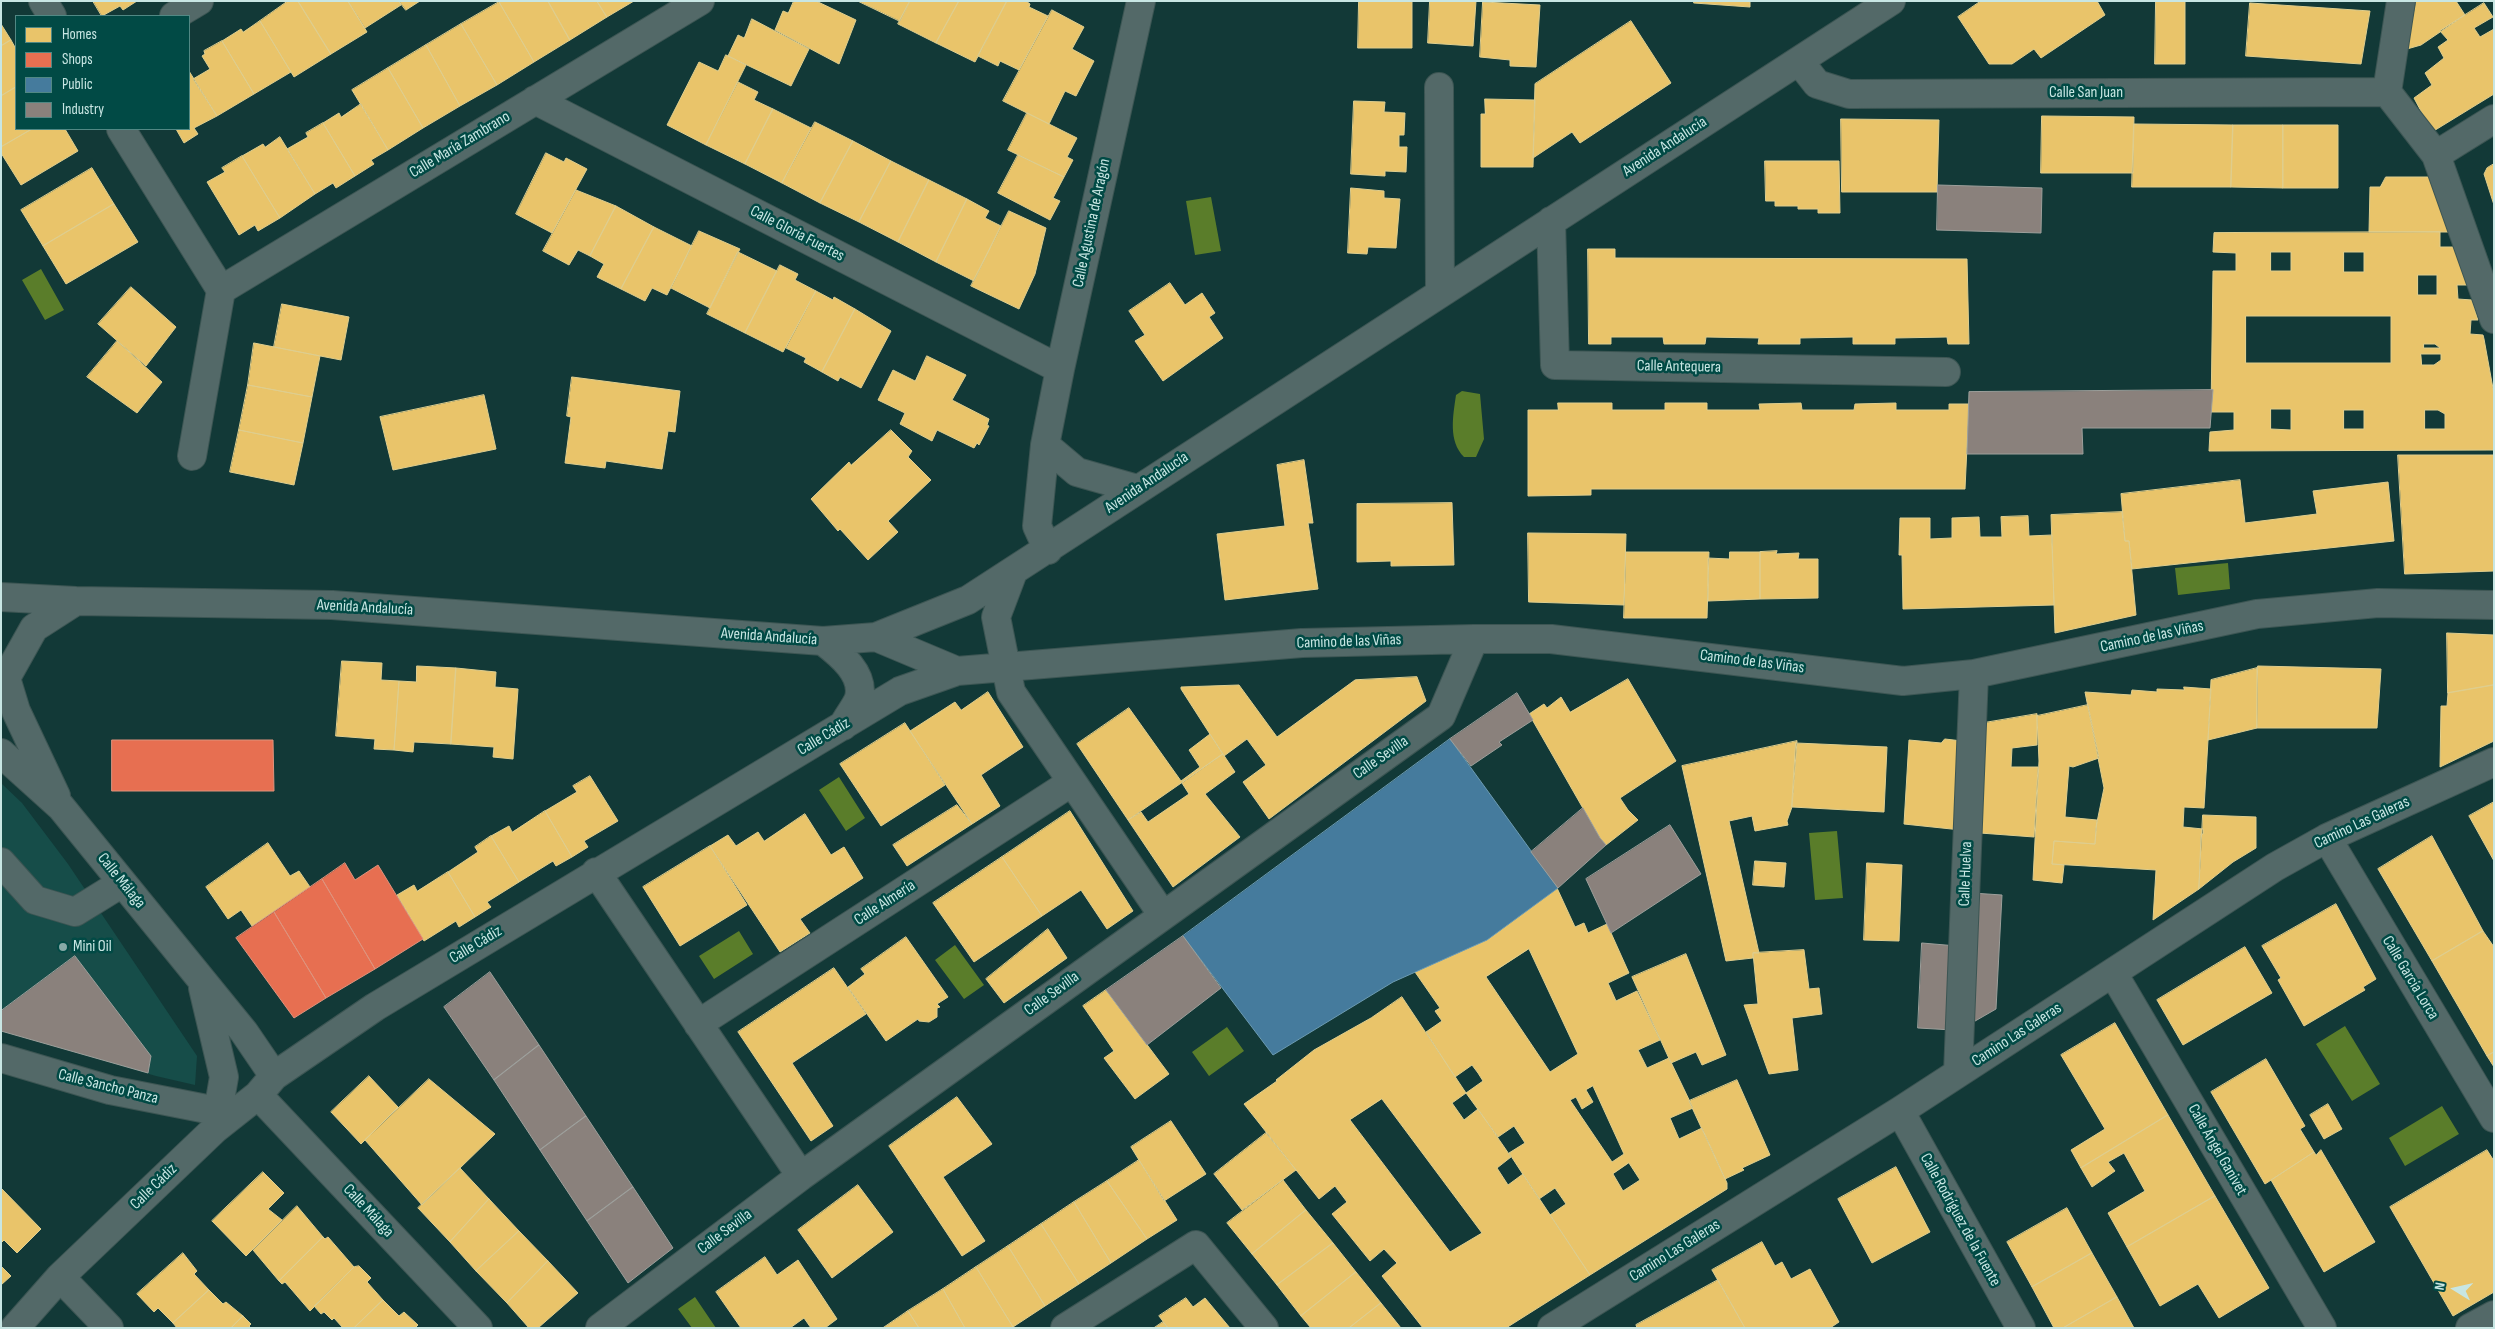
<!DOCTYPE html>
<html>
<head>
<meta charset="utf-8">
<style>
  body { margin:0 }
  #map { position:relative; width:2495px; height:1329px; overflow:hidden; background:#123937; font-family:"Sofia Sans Condensed",sans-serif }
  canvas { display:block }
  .frame { position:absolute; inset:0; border:2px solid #c8e6e3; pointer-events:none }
  .legend { position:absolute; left:15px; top:15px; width:175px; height:115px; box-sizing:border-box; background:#014a45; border:1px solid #518884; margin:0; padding:6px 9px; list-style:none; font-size:15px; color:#c8e6e3 }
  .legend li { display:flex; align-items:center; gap:10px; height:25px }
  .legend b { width:25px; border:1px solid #518884 }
  .north { position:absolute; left:2430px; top:1264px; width:50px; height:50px; -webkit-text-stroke:4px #014a45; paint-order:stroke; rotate:280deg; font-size:14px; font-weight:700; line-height:20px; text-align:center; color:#c8e6e3 }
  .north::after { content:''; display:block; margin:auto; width:18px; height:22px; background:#c8e6e3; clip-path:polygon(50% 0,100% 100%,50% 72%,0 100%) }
</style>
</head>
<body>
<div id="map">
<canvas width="2495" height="1329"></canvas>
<div class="frame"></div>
<ul class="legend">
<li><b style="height:14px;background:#e9c46a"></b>Homes</li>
<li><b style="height:14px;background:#e76f51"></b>Shops</li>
<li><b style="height:14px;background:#457b9d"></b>Public</li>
<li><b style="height:14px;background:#8a817c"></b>Industry</li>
</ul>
<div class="north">N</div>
</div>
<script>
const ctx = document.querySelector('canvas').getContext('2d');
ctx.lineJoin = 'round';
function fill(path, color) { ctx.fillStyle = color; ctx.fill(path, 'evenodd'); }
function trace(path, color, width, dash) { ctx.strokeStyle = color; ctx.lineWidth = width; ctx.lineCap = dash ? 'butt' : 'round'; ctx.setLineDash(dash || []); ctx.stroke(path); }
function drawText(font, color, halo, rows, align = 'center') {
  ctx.font = font + ' "Sofia Sans Condensed",sans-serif'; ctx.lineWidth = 5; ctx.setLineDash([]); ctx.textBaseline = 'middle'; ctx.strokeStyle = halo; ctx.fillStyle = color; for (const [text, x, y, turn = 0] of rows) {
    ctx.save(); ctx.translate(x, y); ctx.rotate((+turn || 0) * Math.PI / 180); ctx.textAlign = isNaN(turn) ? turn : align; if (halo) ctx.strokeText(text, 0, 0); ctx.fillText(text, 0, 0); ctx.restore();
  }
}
fill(new Path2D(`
  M1 783 22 803 68 864 197 1056 195 1085 156 1076 1 1031Z`), '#164d49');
fill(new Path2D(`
  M1211 197 1221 251 1195 255 1186 201Z
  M41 269 64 310 45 320 22 280Z
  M1462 391 1480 394 1484 439 1476 457H1464C1448 441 1453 416 1456 395Z
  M2228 563 2230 589 2178 595 2175 568Z
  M839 777 865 818 846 831 819 790Z
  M1837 831 1843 898 1815 900 1809 833Z
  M739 931 753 954 714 979 699 956Z
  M955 945 984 985 964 999 935 960Z
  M2345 1026 2380 1084 2352 1101 2316 1044Z
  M1227 1027 1244 1051 1209 1076 1192 1052Z
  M2442 1106 2459 1134 2405 1166 2389 1138Z
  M695 1297 716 1328H692L678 1309Z`), '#5a7d2a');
const homes = new Path2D(`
  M93 1H137L123 10 120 6 102 16Z
  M288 1H298L331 54 294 77 260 21Z
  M298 1H348L367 32 331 54Z
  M348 1H399L401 5 365 28Z
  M399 1H420L406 10Z
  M548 1 570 40 534 62 499 2Z
  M548 1H597L607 17 570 40Z
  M597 1H634L607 17Z
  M794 1H816L856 20 839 64 775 30 783 11 788 13Z
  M858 1H910L900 21Z
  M910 1H959L936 43 898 24Z
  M959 1H1007L975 62 936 43Z
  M1007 1H1026L1030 4 1029 7 1048 16 1019 70 1000 61 998 66 978 56Z
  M1359 1H1412V48H1358Z
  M1430 1H1476L1473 46 1428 43Z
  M1694 1H1750V7L1694 3Z
  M1981 1H2097L2105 15 2041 58 2034 49 2012 64H1989L1958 17Z
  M2156 1H2185V64H2155Z
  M2416 1H2456L2465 15 2421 45 2407 49Z
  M499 2 534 62 497 85 461 24Z
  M1483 2 1540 5 1536 67 1510 66V60L1480 57Z
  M2250 3 2370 11 2361 64 2246 56Z
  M2484 3 2493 17 2474 28 2480 37 2494 29V94L2432 132 2414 98 2432 85 2425 73 2444 58 2438 47 2448 40 2440 31Z
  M1052 10 1084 27 1072 49 1094 61 1076 96 1065 91 1049 124 1003 101Z
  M752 19 809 49 791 86 728 56 738 35 744 38Z
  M260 21 291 72 254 94 222 41 241 29 243 32Z
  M1631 21 1671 83 1580 143 1572 132 1533 158 1535 84Z
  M1 24 11 40 1 46Z
  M461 24 497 85 460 106 426 45Z
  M11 40 16 49V87L1 96V46Z
  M222 41 254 94 217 116 193 79 210 69 202 56 205 54 204 51Z
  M426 45 460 106 423 128 388 68Z
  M726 55 746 65 706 145 667 125 699 62 718 71Z
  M388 68 423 128 388 150 352 90Z
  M189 71 217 116 194 128 198 134 184 143 176 129H189Z
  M738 82 758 92 754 100 773 109 745 164 706 145Z
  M16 87V129H32L1 147V96Z
  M1485 99 1535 100 1533 167H1481V114H1485Z
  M1354 101 1385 102 1384 112 1405 113 1404 135H1399V147H1407L1406 172 1385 171V176L1351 174Z
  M361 104 388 150 371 160 374 164 355 176 323 123 339 113 341 117Z
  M773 109 811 128 782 183 745 164Z
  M1027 113 1077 138 1067 157 1073 160 1064 177 1008 150Z
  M2042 116 2134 117 2133 173H2041Z
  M1841 119 1939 120 1937 192H1842Z
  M815 122 853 141 820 203 782 183Z
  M323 123 355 176 336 188 333 183 315 194 287 149 308 137 306 133Z
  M2134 124 2233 125 2231 187H2132Z
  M2233 125H2283V188L2231 187Z
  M2283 125H2338V188H2283Z
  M32 129H65L78 151 21 185 1 153V147Z
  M280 137 315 194 280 218 242 156 263 144 265 147Z
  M853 141 891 161 859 222 820 203Z
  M546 153 564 162 566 158 587 169 552 233 516 214Z
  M1018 155 1064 177 1053 198 1060 201 1050 220 998 193Z
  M242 156 280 218 258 231 255 225 239 235 207 182 225 172 222 168Z
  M891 161 929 180 898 242 859 222Z
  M1765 161H1839L1840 213H1818V209H1798V206H1775V201H1766Z
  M2494 164V205L2484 174 2487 168Z
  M92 168 114 204 43 246 21 210Z
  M2386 177H2438L2450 232H2369L2370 187H2380Z
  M929 180 967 199 936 262 898 242Z
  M1351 188 1384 191V198L1400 199 1396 248 1368 247 1367 254 1348 253Z
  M576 190 616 206 590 256 578 250 569 265 543 251Z
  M967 199 989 211 985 218 1001 226 974 281 936 262Z
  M114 204 138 242 66 284 43 246Z
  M616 206 654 227 621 289 597 277 604 264 590 256Z
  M1009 211 1046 228 1035 274 1019 309 971 286Z
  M654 227 692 246 667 295 652 288 645 301 621 289Z
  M699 231 740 249 710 308 671 288Z
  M2440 232V247H2455L2468 285H2457L2458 299 2472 300 2478 320H2471L2470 334 2483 335 2484 339 2494 394V450L2209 451 2210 432 2234 430V412H2211L2213 271H2236V253L2213 252 2214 233ZM2271 252H2291V271H2271ZM2344 252H2364V272H2344ZM2418 275H2437V295H2418ZM2246 316H2391V363H2246ZM2424 344H2435L2440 348H2424ZM2421 354H2441V360L2434 365H2422ZM2271 409H2291V430L2271 429ZM2344 410H2364V429H2344ZM2425 410H2438L2445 414V429H2425Z
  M1588 249H1615V258L1967 259 1969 344H1948L1947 337 1895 338V344H1853V337L1800 338V344H1758L1759 338 1706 337 1705 344H1664L1663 337H1611V344H1589Z
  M738 252 777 271 745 333 707 314Z
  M780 265 798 274 795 280 816 291 783 352 745 333Z
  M1170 283 1185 305 1202 293 1215 313 1209 317 1223 338 1163 381 1135 341 1145 335 1129 311Z
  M131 287 176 327 146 366 98 324Z
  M816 291 833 300 834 297 855 309 822 372 804 362 806 358 786 348Z
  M282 304 349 317 341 360 274 347Z
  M855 309 891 331 861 388 840 377 838 381 822 372Z
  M117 341 162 382 137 413 87 377Z
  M254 343 320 356 312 397 248 385Z
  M927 356 966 375 952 400 989 419 987 425 989 426 979 445 977 443 974 448 937 430 932 441 900 424 905 413 878 400 893 370 915 381Z
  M572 377 680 391 675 432 668 431 662 469 606 461 605 468 565 463 571 417 567 416Z
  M248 385 312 397 303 443 239 430Z
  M484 395 496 449 393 470 380 417Z
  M1558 403H1612V410H1665V403H1707V410H1760L1759 404 1801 403 1802 410H1854L1855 404 1896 403V410H1949V404H1969L1965 489H1591V495L1528 496V410H1558Z
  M239 430 303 443 294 485 230 472Z
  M891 430 912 451 908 457 931 480 888 521 898 532 868 560 840 529 838 531 811 499 849 462 851 465Z
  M2398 455H2494V571L2405 574Z
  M1304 460 1313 523H1308L1318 589 1225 600 1217 534 1285 526 1277 465Z
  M2240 480 2245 523 2317 514 2313 491 2388 482 2394 541 2132 569 2129 541H2125L2121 494Z
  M1452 503 1454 565 1391 566V561L1357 562V504Z
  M2122 512 2125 541H2129L2136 615 2055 633 2051 515Z
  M2028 516 2029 536 2052 535 2054 605 1903 609 1902 555H1899L1900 518H1930V539L1952 538V518L1979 517 1980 537H2002L2001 517Z
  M1528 533 1626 534 1624 605 1529 602Z
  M1777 551 1776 554 1799 553 1798 559H1818V598L1760 599V552Z
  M1626 552H1709L1707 618H1624Z
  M1730 552H1760V599L1708 601V558L1729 559Z
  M2447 633 2494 635V685L2448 693Z
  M342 661 382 663 381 680 399 681 394 750 374 749 375 739 336 736Z
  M417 666 456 668 451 744 414 742 413 752 394 750 399 681 416 682Z
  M2258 666 2381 669 2377 728H2257Z
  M456 668 496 672 495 687 518 689 513 759 493 757 494 747 451 744Z
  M2257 668V728L2208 740 2211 680Z
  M1417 677 1426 701 1269 819 1243 782 1266 765 1247 739 1224 756 1181 689V687L1239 685 1277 737 1355 680Z
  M1628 679 1676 761 1620 798 1628 810 1638 820 1606 845 1600 838 1529 714 1544 704 1547 708 1561 697 1570 712Z
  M2494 685V741L2440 767 2441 706H2447L2448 693Z
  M2184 687 2211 689 2204 808 2184 807 2183 827 2203 829V834H2201L2199 889 2153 920 2156 870 2052 864 2054 841 2095 844 2096 827 2104 788 2085 692 2131 695 2132 690 2157 692V689L2184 690Z
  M988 692 1023 747 981 775 1000 806 972 824 910 731 955 702 961 710Z
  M2088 705 2099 758 2073 767 2069 766 2065 817 2097 820 2095 844 2054 841 2052 864 2064 865 2062 883 2033 880 2039 761 2037 716Z
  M1129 708 1181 781 1200 767 1189 750 1210 734 1223 754 1128 820 1077 744Z
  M2037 714V745L2012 748 2011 767H2038L2034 837 1980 833 1984 723Z
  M905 723 945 785 881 826 840 764Z
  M1945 739 1962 741 1961 830 1904 824 1909 740 1941 743Z
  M1797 741 1792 807 1787 821 1788 825 1755 831 1752 816 1729 821 1759 953H1753V958L1726 961 1682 766Z
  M1796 743 1887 747 1884 812 1792 807Z
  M1223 754 1235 772 1205 794 1240 837 1173 887 1128 820 1141 812 1148 822 1189 794 1182 783Z
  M590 776 618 821 584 841 588 847 572 857 545 811 577 792 573 786Z
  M2494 802V861L2469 816Z
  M957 805 972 824 907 866 893 845Z
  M545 811 572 857 556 866 553 861 519 882 491 836 509 826 512 832Z
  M1070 811 1133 911 1107 929 1081 890 1042 916 1002 857Z
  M805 814 831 855 844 847 863 878 800 919 810 933 780 952 710 846 728 835 736 846 758 832 764 841Z
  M2203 815 2256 817V848L2233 862 2199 889Z
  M491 836 519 882 487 902 491 907 475 917 448 872 478 852 475 847Z
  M2432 836 2483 931 2432 961 2378 869Z
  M268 843 290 876 299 871 310 887 252 926 241 910 228 919 206 887Z
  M710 846 747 905 680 946 643 887Z
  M1002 857 1042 916 974 962 933 903Z
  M1755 861 1786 863 1784 887 1753 885Z
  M1867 863 1902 865 1899 941 1864 940Z
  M448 872 475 917 459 927 456 921 424 941 397 895 414 885 417 891Z
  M1557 888 1575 927 1584 923 1588 933 1607 924 1629 973 1608 983 1616 1001 1637 991 1660 1040 1638 1050 1647 1068 1669 1058 1693 1108 1670 1118 1679 1139 1702 1128 1727 1183V1189L1590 1275 1550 1215 1566 1204 1555 1188 1539 1199 1509 1153 1525 1143 1514 1126 1498 1137 1466 1093 1483 1081 1478 1073 1472 1065 1455 1077 1426 1032 1442 1021 1435 1011 1440 1008 1415 972 1487 940ZM1529 949 1578 1054 1550 1072 1486 977ZM1593 1086 1624 1154 1612 1162 1570 1100 1576 1097 1582 1109 1593 1102 1586 1090ZM1629 1163 1640 1180 1623 1191 1613 1174Z
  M2336 904 2376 979 2363 987 2365 990 2304 1026 2278 980 2281 978 2262 946Z
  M1048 929 1067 958 1004 1003 986 979Z
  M2483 931 2494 947V1052L2487 1056 2432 961Z
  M906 937 948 997 937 1004 940 1007 937 1008V1017L929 1022 919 1021 918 1019 886 1041 848 987 865 974 861 969Z
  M2245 947 2272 993 2183 1045 2157 1000Z
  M1804 950 1809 989 1819 988 1822 1014 1792 1018 1798 1070 1769 1074 1744 1005 1758 1004 1753 953Z
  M1686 954 1726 1055 1702 1065 1696 1052 1671 1063 1632 977Z
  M834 968 866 1014 792 1063 833 1126 811 1141 738 1032Z
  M1106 990 1169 1074 1135 1099 1104 1058 1114 1051 1083 1006Z
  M1402 997 1466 1093 1452 1103 1464 1120 1478 1109 1511 1157 1497 1168 1508 1185 1523 1174 1590 1275 1506 1328H1423L1382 1276 1397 1263 1384 1249 1370 1261 1332 1214 1347 1202 1335 1186 1319 1199 1244 1104 1277 1081 1276 1080 1314 1050 1371 1018ZM1382 1099 1482 1233 1450 1252 1350 1120Z
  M2115 1023 2168 1115 2081 1168 2071 1150 2105 1129 2061 1055Z
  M2494 1052V1067L2487 1056Z
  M2266 1059 2305 1126 2300 1129 2314 1152 2265 1184 2211 1092Z
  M369 1076 398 1107 361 1144 331 1112Z
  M429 1079 495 1134 422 1205 365 1140Z
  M1737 1080 1770 1155 1742 1168 1744 1170 1725 1179 1689 1101Z
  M957 1097 992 1144 943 1177 985 1241 962 1256 889 1146Z
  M2328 1104 2342 1129 2324 1139 2310 1115Z
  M2168 1115 2215 1196 2127 1247 2108 1213 2145 1191 2124 1153 2108 1162 2115 1171 2092 1187 2081 1168Z
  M1171 1121 1206 1174 1164 1201 1131 1147Z
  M1266 1133 1296 1170 1242 1210 1214 1174Z
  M2321 1150 2375 1242 2324 1272 2271 1180 2314 1152 2316 1155Z
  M2487 1150 2494 1161V1292L2453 1316 2390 1207Z
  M1139 1160 1177 1220 1147 1239 1107 1181Z
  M1896 1167 1930 1232 1872 1263 1838 1199Z
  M460 1168 489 1199 450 1242 418 1208Z
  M263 1172 284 1193 268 1209 282 1220 246 1256 212 1221Z
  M1283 1180 1306 1210 1252 1254 1227 1223Z
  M1107 1181 1147 1239 1111 1263 1074 1202Z
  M858 1185 893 1232 832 1278 798 1230Z
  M1 1188 41 1229 17 1253 4 1240 1 1243Z
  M2215 1196 2269 1288 2219 1318 2198 1284 2160 1306 2127 1247Z
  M489 1199 519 1231 476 1271 450 1242Z
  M1074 1202 1111 1263 1079 1284 1041 1224Z
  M297 1206 323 1237 279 1281 253 1250Z
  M2067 1208 2092 1253 2032 1287 2007 1242Z
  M1306 1210 1333 1243 1277 1285 1252 1254Z
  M1041 1224 1079 1284 1045 1306 1008 1246Z
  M519 1231 548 1261 507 1303 476 1271Z
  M323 1237 325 1239 328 1237 354 1267 310 1311 285 1282 282 1284 279 1281Z
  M1762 1242 1775 1266 1782 1262 1791 1279 1810 1269 1839 1322 1830 1328H1745L1712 1270Z
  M1333 1243 1356 1272 1301 1316 1277 1285Z
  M1008 1246 1045 1306 1013 1327 976 1267Z
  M183 1253 197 1271 194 1274 209 1290 173 1323 158 1308 154 1312 137 1294Z
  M2092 1253 2117 1297 2063 1328H2054L2032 1287Z
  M765 1257 777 1275 798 1260 837 1319 825 1328H811L804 1318 790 1328H741L716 1292Z
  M548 1261 578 1293 538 1328H529L507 1303Z
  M1 1266 11 1276 1 1285Z
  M359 1266 371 1278 367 1282 383 1300 354 1328H343L334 1318 332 1320 324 1312 321 1314 314 1306 354 1267Z
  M976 1267 1013 1327 1012 1328H965L943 1289Z
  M1356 1272 1381 1303 1349 1328H1311L1301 1316Z
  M1718 1280 1745 1328H1637L1636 1325Z
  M943 1289 965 1328H919L908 1311Z
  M209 1290 223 1304 226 1302 243 1316 231 1328H177L173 1323Z
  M2117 1297 2134 1328H2063Z
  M1186 1298 1193 1307 1205 1298 1230 1328H1168L1159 1316Z
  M383 1300 399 1316 404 1312 418 1325 415 1328H354Z
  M1381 1303 1401 1328H1349Z
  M908 1311 919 1328H883Z
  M243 1316 251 1324 249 1326 251 1328H231Z
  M1163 1322 1168 1328H1154Z`);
fill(homes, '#e9c46a');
trace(homes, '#dfce8e', 1);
const shops = new Path2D(`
  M112 740H273L274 791H112Z
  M345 863 355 880 378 865 423 939 375 969 322 879Z
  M322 879 375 969 326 998 274 912Z
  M274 912 326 998 294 1018 236 938Z`);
fill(shops, '#e76f51');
trace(shops, '#de937d', 1);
const public = new Path2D(`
  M1450 739 1558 888 1487 940 1393 982 1273 1055 1183 936Z`);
fill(public, '#457b9d');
trace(public, '#6c9bb2', 1);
const industry = new Path2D(`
  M1938 185 2042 188 2041 233 1937 230Z
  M2213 390 2210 428H2082L2083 454H1967L1969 392Z
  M1517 693 1533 720 1499 742 1502 745 1471 766 1450 739Z
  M1583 808 1600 838 1606 845 1558 888 1531 852Z
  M1670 825 1701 874 1611 933 1586 879Z
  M1972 893 2002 895 1996 1009 1963 1028Z
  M1183 936 1221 988 1147 1045 1106 990Z
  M1922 943 1957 946 1953 1030 1918 1028Z
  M75 956 151 1056 148 1073 1 1031V1011Z
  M490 972 539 1045 494 1080 444 1007Z
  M539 1045 586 1116 540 1150 494 1080Z
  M586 1116 633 1187 587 1221 540 1150Z
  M633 1187 673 1248 628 1283 587 1221Z`);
fill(industry, '#8a817c');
trace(industry, '#9d9f9b', 1);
const minor = new Path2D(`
  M43 1 52 16
  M2401 1 2387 92 2436 155 2494 319
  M174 16 199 1
  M1799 61 1817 84 1849 94 2387 92
  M1439 87 1440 293
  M535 100 1060 369
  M121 129 221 290 192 456
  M2436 155 2494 119
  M1551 221 1555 365 1946 372
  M221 290 700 1
  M1045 445 1077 472 1137 489
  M1048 550 1037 526 1045 445 1060 369 1141 1
  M1013 572 996 617 1011 692 1162 914
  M1 597 76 601 332 605 823 641 876 637 968 600 1891 1
  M876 637 957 671
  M823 641C840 654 865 674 859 698 856 707 847 717 843 726
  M1 753 61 807 244 1032 274 1076
  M56 796 16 711 6 678 34 628 76 601
  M2327 838 2494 1118
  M1 862 35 900 75 912 122 883
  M596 872 801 1176
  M2113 973 2322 1328
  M203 988 224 1077 215 1129
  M698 1024 1072 782
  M1 1058 110 1090 217 1111
  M1958 1073 1974 674
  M258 1095 478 1328
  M1900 1111 2021 1328
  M60 1277 109 1328
  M15 1328 60 1277 215 1129 258 1095 274 1076 375 1007 900 691 957 671 1302 643 1474 639H1551L1903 681 1974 674 2257 614 2378 603 2494 605
  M600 1328 801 1176 1441 716 1474 639
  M1065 1328 1196 1245 1264 1328
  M1552 1328 1900 1111 2275 867 2327 838 2494 762
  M2470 1328 2494 1315`);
trace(minor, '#3c5553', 30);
trace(minor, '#536968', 28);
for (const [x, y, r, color] of [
  [63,947,5,"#88a9a7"]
]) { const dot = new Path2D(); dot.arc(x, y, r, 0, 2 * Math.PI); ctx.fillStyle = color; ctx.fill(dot); trace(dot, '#014a45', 2); }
drawText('16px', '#c8e6e3', '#014a45', [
  ["Calle San Juan",2086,93],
  ["Calle María Zambrano",460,145,-31],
  ["Avenida Andalucía",1665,147,-33],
  ["Calle Agustina de Aragón",1092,223,-78],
  ["Calle Gloria Fuertes",797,234,27],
  ["Calle Antequera",1679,367,1],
  ["Avenida Andalucía",1147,483,-34],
  ["Avenida Andalucía",365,608,3],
  ["Avenida Andalucía",769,637,4],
  ["Camino de las Viñas",2152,637,-12],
  ["Camino de las Viñas",1349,642,-2],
  ["Camino de las Viñas",1752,662,7],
  ["Calle Cádiz",824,737,-31],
  ["Calle Sevilla",1381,758,-35],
  ["Camino Las Galeras",2362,823,-25],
  ["Calle Huelva",1966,874,-88],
  ["Calle Málaga",121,881,51],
  ["Calle Almería",885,903,-33],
  ["Calle Cádiz",476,945,-31],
  ["Calle García Lorca",2410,978,59],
  ["Calle Sevilla",1052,994,-36],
  ["Camino Las Galeras",2017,1035,-33],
  ["Calle Sancho Panza",108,1087,14],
  ["Calle Ángel Ganivet",2217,1150,60],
  ["Calle Cádiz",154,1187,-44],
  ["Calle Málaga",368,1211,47],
  ["Calle Rodríguez de la Fuente",1960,1220,61],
  ["Calle Sevilla",725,1232,-37],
  ["Camino Las Galeras",1675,1251,-32]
]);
drawText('16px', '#c8e6e3', '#014a45', [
  ["Mini Oil",73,947]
], 'left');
</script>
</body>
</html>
